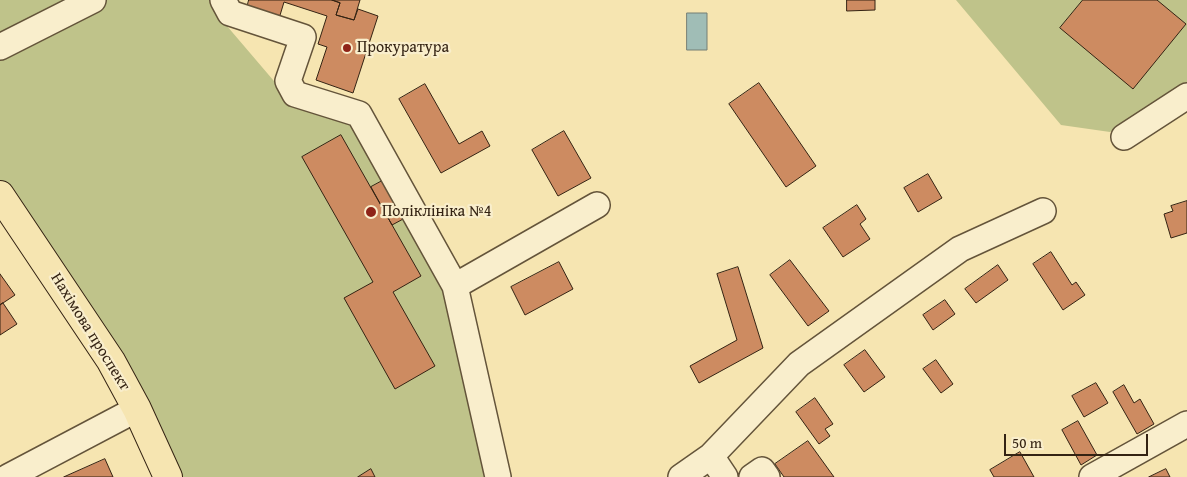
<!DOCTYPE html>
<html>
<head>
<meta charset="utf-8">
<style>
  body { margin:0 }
  #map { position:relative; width:1187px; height:477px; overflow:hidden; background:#f6e5b1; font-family:"Gentium Book Plus",serif }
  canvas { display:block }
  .scale { position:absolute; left:1004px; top:434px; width:144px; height:22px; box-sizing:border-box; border:2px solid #342313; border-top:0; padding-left:6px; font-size:15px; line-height:18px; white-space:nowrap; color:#342313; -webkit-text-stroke:4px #f9eecc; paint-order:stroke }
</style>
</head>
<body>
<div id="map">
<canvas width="1187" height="477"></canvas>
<div class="scale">50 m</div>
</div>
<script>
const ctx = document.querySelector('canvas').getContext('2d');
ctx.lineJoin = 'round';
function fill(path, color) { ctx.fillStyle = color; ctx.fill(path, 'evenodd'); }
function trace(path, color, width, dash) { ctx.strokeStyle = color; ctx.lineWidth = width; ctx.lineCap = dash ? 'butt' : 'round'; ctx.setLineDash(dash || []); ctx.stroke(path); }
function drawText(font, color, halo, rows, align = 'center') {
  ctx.font = font + ' "Gentium Book Plus",serif'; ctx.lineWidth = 4.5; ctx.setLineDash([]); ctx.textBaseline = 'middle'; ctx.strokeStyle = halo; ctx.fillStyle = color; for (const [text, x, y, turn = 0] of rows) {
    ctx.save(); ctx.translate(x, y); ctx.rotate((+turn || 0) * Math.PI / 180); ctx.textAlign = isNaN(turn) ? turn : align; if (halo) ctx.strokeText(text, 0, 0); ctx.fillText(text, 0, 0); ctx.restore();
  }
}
fill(new Path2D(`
  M0 0H212L221 19 291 101 352 121 446 289 489 477H176L0 183Z
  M956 0H1187V82L1110 132 1061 125Z`), '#bfc38a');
const water = new Path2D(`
  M687 13H707V50H687Z`);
fill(water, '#a0bdb6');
trace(water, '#757f75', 1);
const building = new Path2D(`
  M249 0H332L340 3 336 15 354 20 358 9 378 16 353 93 316 80 327 47 318 44 327 16 284 2 278 22 246 12Z
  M332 0H360L354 20 336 15 340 3Z
  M847 0H875V10L847 11Z
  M1083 0H1157L1186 24 1133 89 1060 28Z
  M759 83 816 166 786 187 729 104Z
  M425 84 459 144 482 131 490 146 441 173 399 99Z
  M564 131 591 178 558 196 532 150Z
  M341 135 421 276 393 292 435 366 395 389 344 298 373 282 302 157Z
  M928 174 942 198 918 212 904 188Z
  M384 180 405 218 392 225 371 187Z
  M1187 201V233L1171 238 1164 214 1173 211 1171 206Z
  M857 205 866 219 860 224 870 239 843 257 823 228Z
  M1051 252 1072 285 1076 282 1085 295 1063 310 1033 264Z
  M790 260 829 311 808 326 770 275Z
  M559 262 573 289 525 315 511 287Z
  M998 265 1008 280 976 303 965 289Z
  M738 267 763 348 699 383 690 366 737 340 717 274Z
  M0 274 15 295 0 305Z
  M945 300 955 314 933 330 923 315Z
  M3 303 17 324 0 335V305Z
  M865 350 885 377 864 392 844 365Z
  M936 360 953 384 941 393 923 369Z
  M1096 383 1108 403 1084 417 1072 396Z
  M1124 385 1134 403 1140 399 1154 424 1137 434 1113 392Z
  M815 398 833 424 825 429 830 436 819 444 796 412Z
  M1078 421 1097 455 1081 465 1062 430Z
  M808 441 834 477H784L775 464Z
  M1020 452 1034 477H994L990 470Z
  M105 459 113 477H64Z
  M371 469 375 477H358Z
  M1166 469 1170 477H1149Z`);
fill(building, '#cd8b61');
trace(building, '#342313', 1);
const minor = new Path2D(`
  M223 0 230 13 303 37 288 81 295 94 359 114 455 286 498 477
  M0 47 93 0
  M1124 137 1187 96
  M455 286 597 205
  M711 456 725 477
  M8 477 137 409
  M681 477 711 456 799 364 960 249 1043 211
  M752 477 762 470 767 477
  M1092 477 1187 424`);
const major = new Path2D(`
  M0 195 111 361 137 409 168 477`);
trace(minor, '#64543a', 28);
trace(major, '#342313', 30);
trace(minor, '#f9eecc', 25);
trace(major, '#f6e5b1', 28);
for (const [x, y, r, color] of [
  [347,48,5,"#8f2418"],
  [371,212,6,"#8f2418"]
]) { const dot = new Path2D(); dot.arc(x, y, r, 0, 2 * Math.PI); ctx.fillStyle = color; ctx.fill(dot); trace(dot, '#f9eecc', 2); }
drawText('16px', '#342313', '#f9eecc', [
  ["Прокуратура",357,48],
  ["Поліклініка №4",382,212]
], 'left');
drawText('16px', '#342313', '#f9eecc', [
  ["Нахімова проспект",90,332,58]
]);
</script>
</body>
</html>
